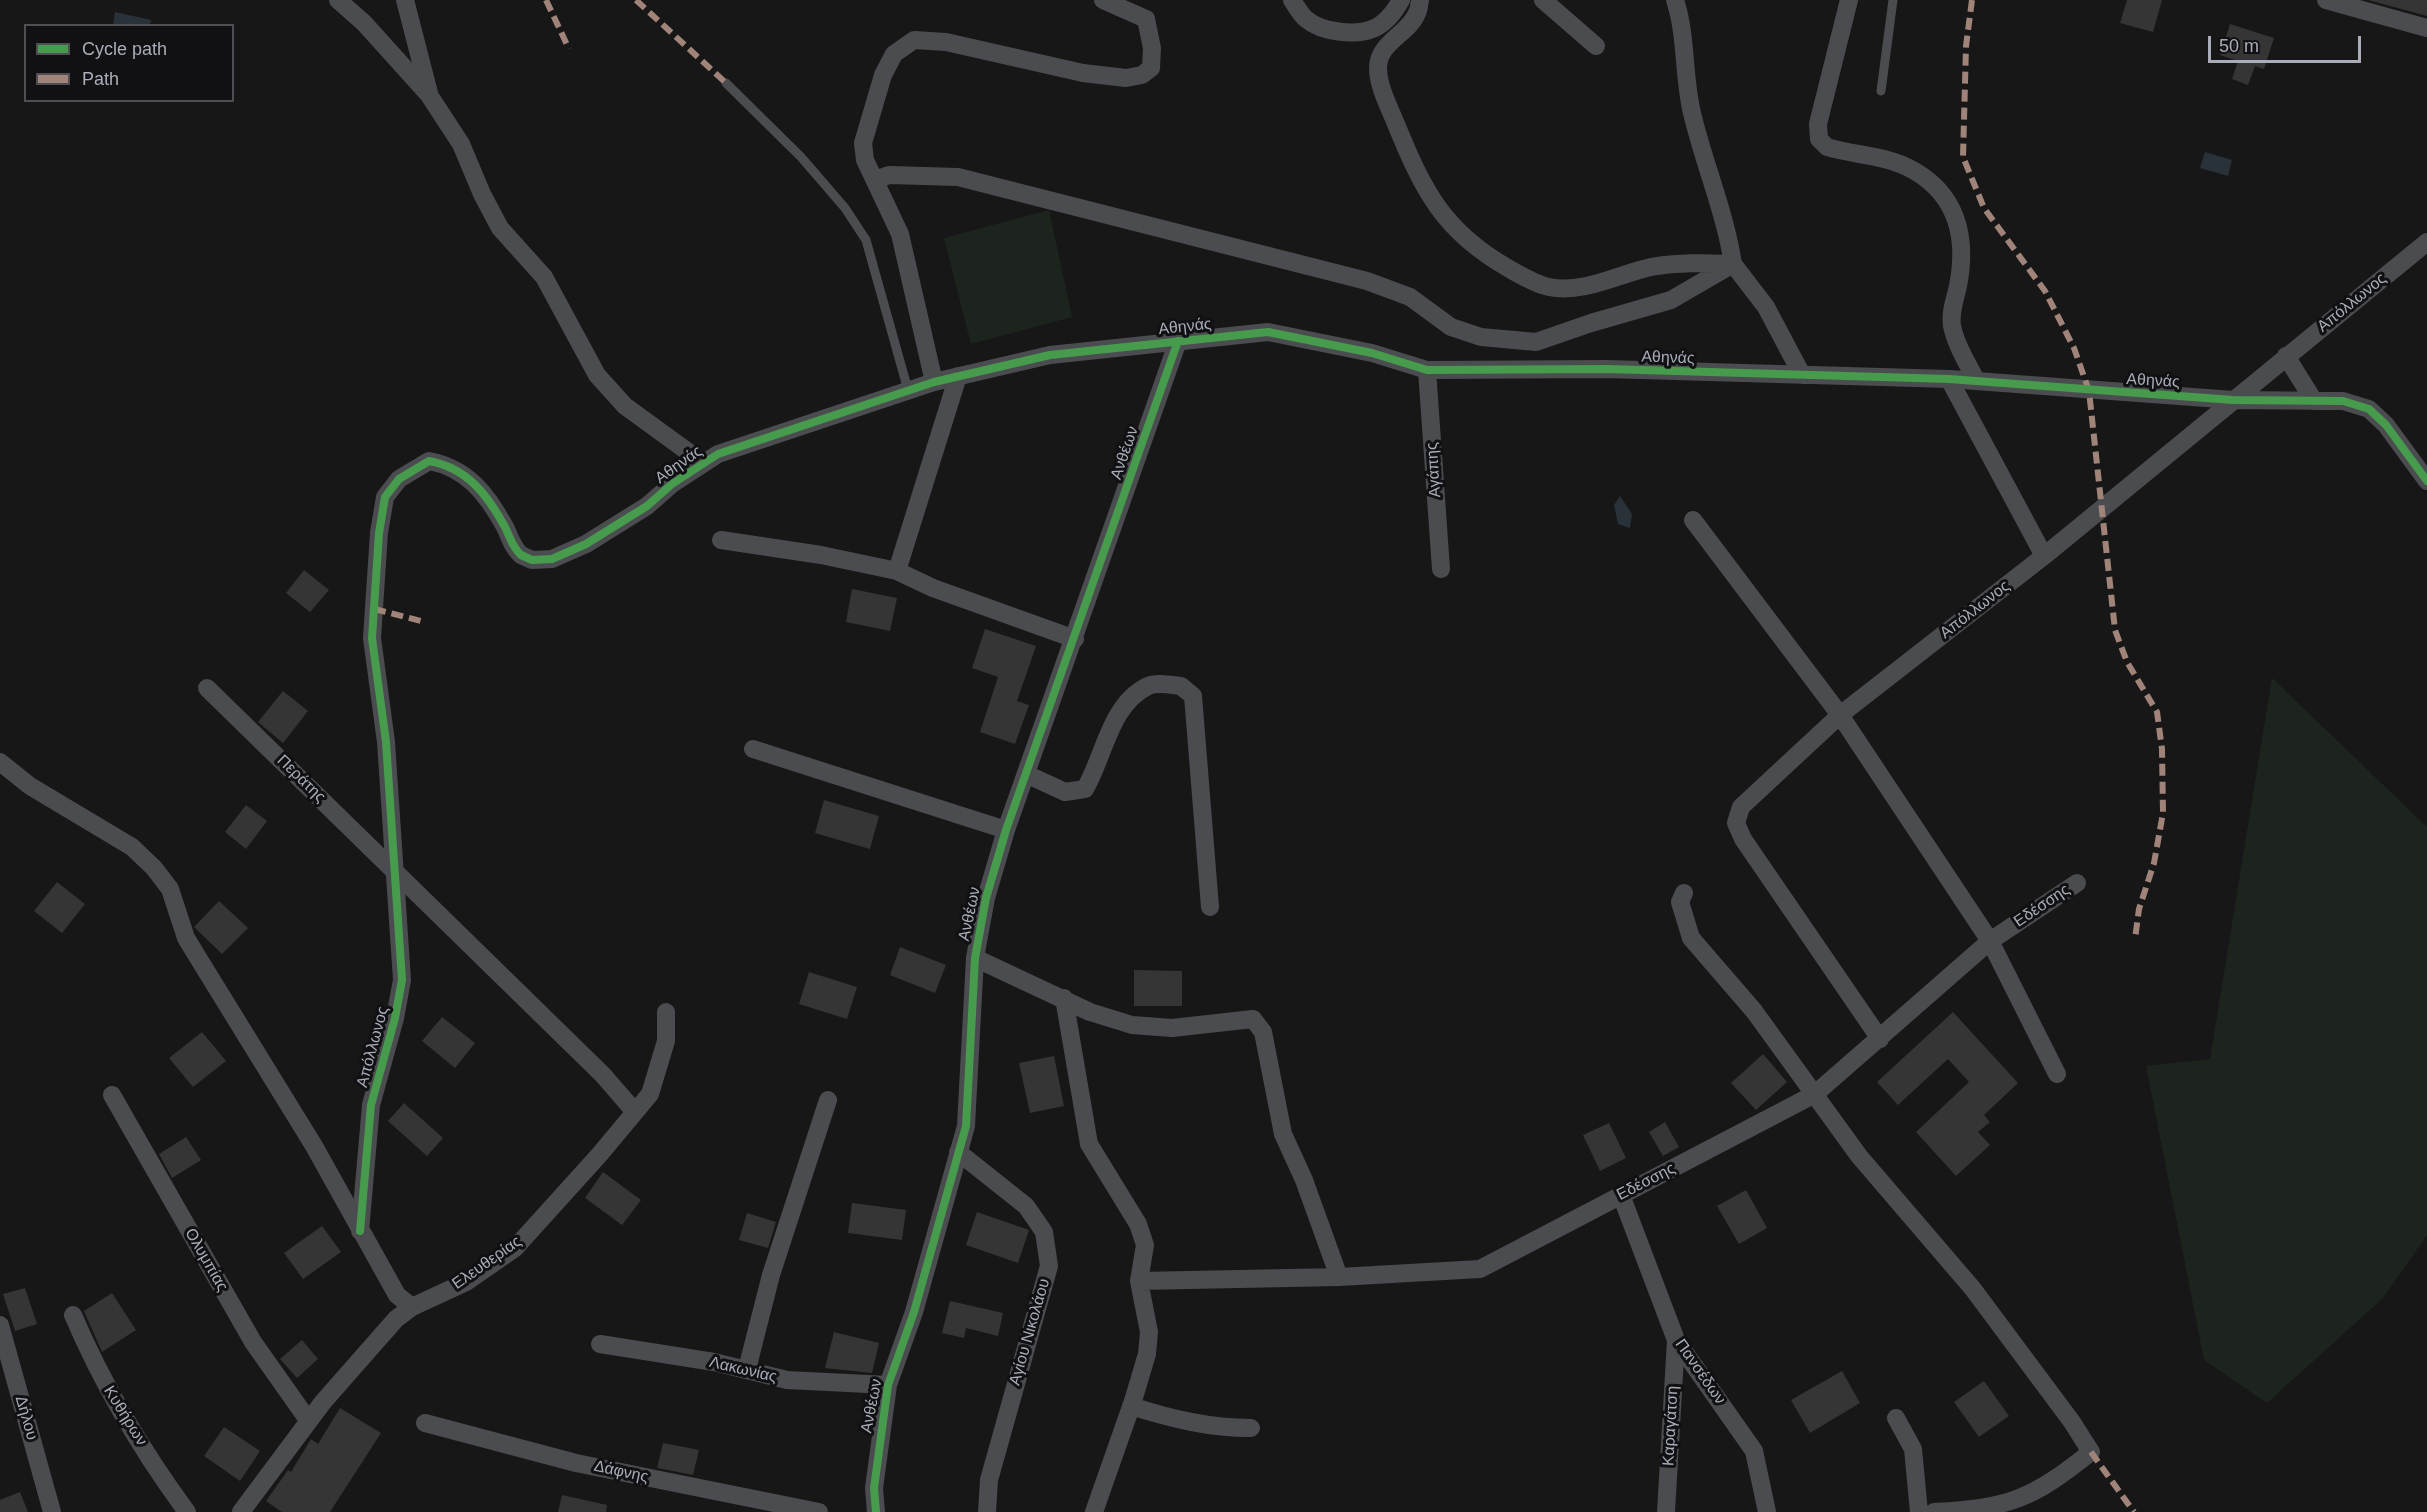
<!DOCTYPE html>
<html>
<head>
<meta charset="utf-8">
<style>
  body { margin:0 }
  #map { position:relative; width:2427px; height:1512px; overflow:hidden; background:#171717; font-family:Arial,sans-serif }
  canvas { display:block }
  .legend { position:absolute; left:24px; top:24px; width:210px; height:78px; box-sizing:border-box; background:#111113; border:2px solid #4d4f55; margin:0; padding:8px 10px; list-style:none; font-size:18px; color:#a8adb8 }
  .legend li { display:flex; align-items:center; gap:12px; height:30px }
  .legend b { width:30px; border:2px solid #4d4f55 }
  .scale { position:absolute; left:2208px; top:36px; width:153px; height:27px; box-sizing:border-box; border:3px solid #a8adb8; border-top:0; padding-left:8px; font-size:18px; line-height:21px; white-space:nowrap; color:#a8adb8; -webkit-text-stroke:4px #111113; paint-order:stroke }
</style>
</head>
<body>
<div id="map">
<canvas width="2427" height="1512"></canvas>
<ul class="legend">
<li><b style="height:8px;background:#469c4c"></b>Cycle path</li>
<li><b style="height:8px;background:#a18479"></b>Path</li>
</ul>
<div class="scale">50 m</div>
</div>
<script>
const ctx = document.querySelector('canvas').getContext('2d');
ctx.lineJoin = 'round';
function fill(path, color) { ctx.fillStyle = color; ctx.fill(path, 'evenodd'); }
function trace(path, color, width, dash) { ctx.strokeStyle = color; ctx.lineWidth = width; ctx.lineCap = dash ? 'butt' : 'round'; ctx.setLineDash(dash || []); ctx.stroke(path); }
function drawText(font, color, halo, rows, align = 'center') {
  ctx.font = font + ' Arial,sans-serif'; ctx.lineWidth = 6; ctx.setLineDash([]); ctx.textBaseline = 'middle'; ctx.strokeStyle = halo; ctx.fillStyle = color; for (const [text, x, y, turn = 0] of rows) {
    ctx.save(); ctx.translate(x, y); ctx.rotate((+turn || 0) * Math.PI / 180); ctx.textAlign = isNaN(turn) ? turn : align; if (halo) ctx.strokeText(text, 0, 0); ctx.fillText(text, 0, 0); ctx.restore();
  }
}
fill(new Path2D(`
  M1049 210 1072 317 971 344 944 238Z
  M2272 678 2427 827V1235L2383 1298 2267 1403 2204 1360 2146 1066 2210 1059Z`), '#1d241e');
fill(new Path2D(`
  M115 12 151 20 150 25H113Z
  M2205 152 2232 160 2228 176 2200 168Z
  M1620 496 1632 514 1630 528 1618 524 1614 505Z`), '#2a3239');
fill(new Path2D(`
  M2127 0H2162L2153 32 2120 23Z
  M2368 0H2427V16Z
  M2230 24 2274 38 2264 69 2255 66 2248 85 2232 79 2238 61 2220 55Z
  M304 570 329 590 310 612 286 593Z
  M852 589 897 598 890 631 846 622Z
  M985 629 1036 646 1017 701 1029 705 1015 744 980 732 998 677 972 668Z
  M283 691 308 711 283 743 258 722Z
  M824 800 879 816 870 849 815 833Z
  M246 805 267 821 246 849 225 832Z
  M57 882 85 904 62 933 34 911Z
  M219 901 248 928 222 954 194 927Z
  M900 947 946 965 935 993 890 975Z
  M1134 970 1182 971V1006H1134Z
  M809 972 857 987 847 1019 799 1004Z
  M1953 1012 2018 1083 1984 1115 1990 1122 1978 1132 1990 1145 1956 1176 1916 1132 1969 1082 1948 1059 1898 1105 1877 1082Z
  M442 1017 475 1043 455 1068 422 1041Z
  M202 1032 226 1061 193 1087 169 1058Z
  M1763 1054 1787 1082 1756 1110 1731 1083Z
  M1054 1056 1064 1106 1030 1113 1019 1063Z
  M404 1103 443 1138 427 1156 388 1121Z
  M1665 1122 1679 1147 1663 1156 1649 1132Z
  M1609 1123 1626 1158 1600 1171 1583 1135Z
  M186 1137 201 1160 172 1178 159 1154Z
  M603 1172 641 1200 622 1225 585 1198Z
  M1746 1190 1767 1228 1739 1244 1717 1206Z
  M852 1203 906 1210 902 1240 848 1233Z
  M977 1212 1029 1230 1018 1263 966 1245Z
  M747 1213 776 1222 768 1248 739 1240Z
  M322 1226 341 1252 303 1279 284 1253Z
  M25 1288 37 1324 15 1331 3 1294Z
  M112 1293 136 1330 102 1352 84 1311Z
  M950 1301 1003 1313 998 1336 966 1328 964 1338 942 1333Z
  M834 1332 879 1343 872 1373 825 1368Z
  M302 1340 318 1359 297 1378 280 1359Z
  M1842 1371 1860 1403 1810 1433 1791 1400Z
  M1984 1381 2009 1416 1979 1437 1954 1402Z
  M340 1408 381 1433 330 1512H282L266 1501 288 1470 291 1472 311 1439 318 1444Z
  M224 1427 260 1451 240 1481 204 1456Z
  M663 1443 699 1450 693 1475 657 1468Z
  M20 1492 28 1512H0V1500Z
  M562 1495 607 1505 606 1512H558Z`), '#353536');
trace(new Path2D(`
  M726 83 801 157 845 208 866 240 908 390
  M1881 91 1893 0`), '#4b4c50', 9);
trace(new Path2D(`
  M338 0 364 23 429 95 461 144 482 194 500 228 544 277 597 375 625 406 702 462
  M405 0 429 93
  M1292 0C1296 6 1301 15 1306 19 1322 33 1357 36 1375 28 1387 22 1395 11 1401 0
  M1420 0C1419 4 1419 10 1417 13 1409 34 1378 42 1378 68 1378 86 1389 107 1396 124 1423 190 1443 231 1508 268 1520 275 1535 284 1549 287 1583 294 1619 274 1651 267 1679 262 1705 263 1733 264L1766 307 1802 375
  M1543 0 1596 46
  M1849 0 1818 124 1819 139 1827 147C1853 155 1883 155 1907 167 1956 191 1968 235 1958 286 1955 300 1950 311 1952 326 1956 345 1967 363 1976 380
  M2326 0 2427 28
  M875 180 889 175 958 177 1367 281 1410 297 1451 327 1481 337 1536 342 1591 323 1671 300 1733 264C1725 212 1704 164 1692 113 1683 76 1687 37 1675 0
  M2286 356 2314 401
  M1427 370 1441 569
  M1949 379 2044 556
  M934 382 900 234 865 160 863 143 883 75 894 54 914 40 946 42 1083 73 1126 78 1142 75 1151 68 1152 48 1146 19 1103 0
  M1693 520 1840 715 1990 941 2057 1074
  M721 540 821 555 897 571 933 588 1075 639
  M897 571 958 376
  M207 688 603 1075 635 1112
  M753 749 1006 830
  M0 762 30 786 132 847 154 868 170 889 186 938 197 956 314 1146 397 1295 412 1307
  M1026 774 1065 792 1085 789C1104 757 1110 704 1148 686 1157 682 1171 685 1181 686L1193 696 1210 907
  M1684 893 1680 902 1691 938 1754 1011 1859 1156 1973 1289 2072 1422 2091 1452C2032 1499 2010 1508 1934 1512
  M975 958 1090 1012 1132 1025 1172 1028 1253 1019 1263 1032 1283 1134 1304 1180 1339 1277
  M1064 998 1089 1144 1138 1224 1145 1245 1139 1281 1149 1332 1147 1354 1133 1401 1094 1512
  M1880 1039 1743 839 1736 823 1741 807 1840 715 2044 556 2427 242
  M112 1095 253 1342 308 1420
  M958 1152 1026 1206 1044 1232 1049 1266 989 1480 987 1512
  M1621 1195 1676 1340 1754 1451 1767 1512
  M360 1231 371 1105 395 1018 402 980 386 742 372 638 379 533 385 497 399 479 429 461C467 468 487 494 505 527 510 537 512 547 521 555L532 560 552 559 586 544 647 506 672 484 718 454 934 382 1050 355 1268 332 1372 353 1427 370 1607 369 1949 379 2233 400 2343 401 2369 409 2386 425 2427 481
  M1139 1281 1339 1277 1480 1269 1815 1094 1990 941 2077 883
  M73 1315C103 1385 142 1451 187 1512
  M0 1325 52 1512
  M600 1344 714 1362 787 1380 888 1385
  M747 1369 771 1275 828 1100
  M1131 1406C1172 1419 1209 1428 1251 1428
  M1896 1418 1913 1449 1919 1512
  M425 1423 576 1463 819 1512
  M241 1512 323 1402 396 1319 412 1307 466 1282 515 1248 600 1154 650 1094 666 1041V1012
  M876 1512 874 1488 888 1385 914 1312 966 1126 975 958 986 898 1006 830 1178 341
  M1666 1512 1676 1340`), '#4b4c50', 18);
trace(new Path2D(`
  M546 0 569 49
  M636 0 726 83
  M1972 0 1966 46 1963 157 1984 208 2045 291 2074 348 2089 391 2115 630 2127 662 2157 712 2162 749 2163 813 2154 863 2139 909 2135 939
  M374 609 425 622
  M2091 1452 2134 1512`), '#a18479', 6, [12, 6]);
trace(new Path2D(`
  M360 1231 371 1105 395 1018 402 980 386 742 372 638 379 533 385 497 399 479 429 461C467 468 487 494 505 527 510 537 512 547 521 555L532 560 552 559 586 544 647 506 672 484 718 454 934 382 1050 355 1268 332 1372 353 1427 370 1607 369 1949 379 2233 400 2343 401 2369 409 2386 425 2427 481
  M876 1512 874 1488 888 1385 914 1312 966 1126 975 958 986 898 1006 830 1178 341`), '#469c4c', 8);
drawText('16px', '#a8adb8', '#111113', [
  ["Απόλλωνος",2352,303,-39],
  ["Αθηνάς",1185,327,-6],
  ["Αθηνάς",1668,358,2],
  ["Αθηνάς",2153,381,3],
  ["Ανθέων",1125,453,-71],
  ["Αθηνάς",679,465,-35],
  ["Αγάπης",1434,470,-94],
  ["Απόλλωνος",1975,610,-38],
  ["Περάτης",301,779,44],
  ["Εδέσσης",2042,906,-34],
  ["Ανθέων",970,914,-78],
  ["Απόλλωνος",373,1047,-75],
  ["Εδέσσης",1646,1182,-27],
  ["Ολυμπίας",206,1260,60],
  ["Ελευθερίας",487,1263,-35],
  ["Αγίου Νικολάου",1030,1332,-74],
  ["Λακωνίας",743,1370,13],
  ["Πανσέδων",1700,1372,55],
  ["Ανθέων",872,1406,-79],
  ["Κυθήρων",125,1416,58],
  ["Δήλου",26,1418,74],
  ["Καραγάτση",1671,1426,-87],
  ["Δάφνης",621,1472,12]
]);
</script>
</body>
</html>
